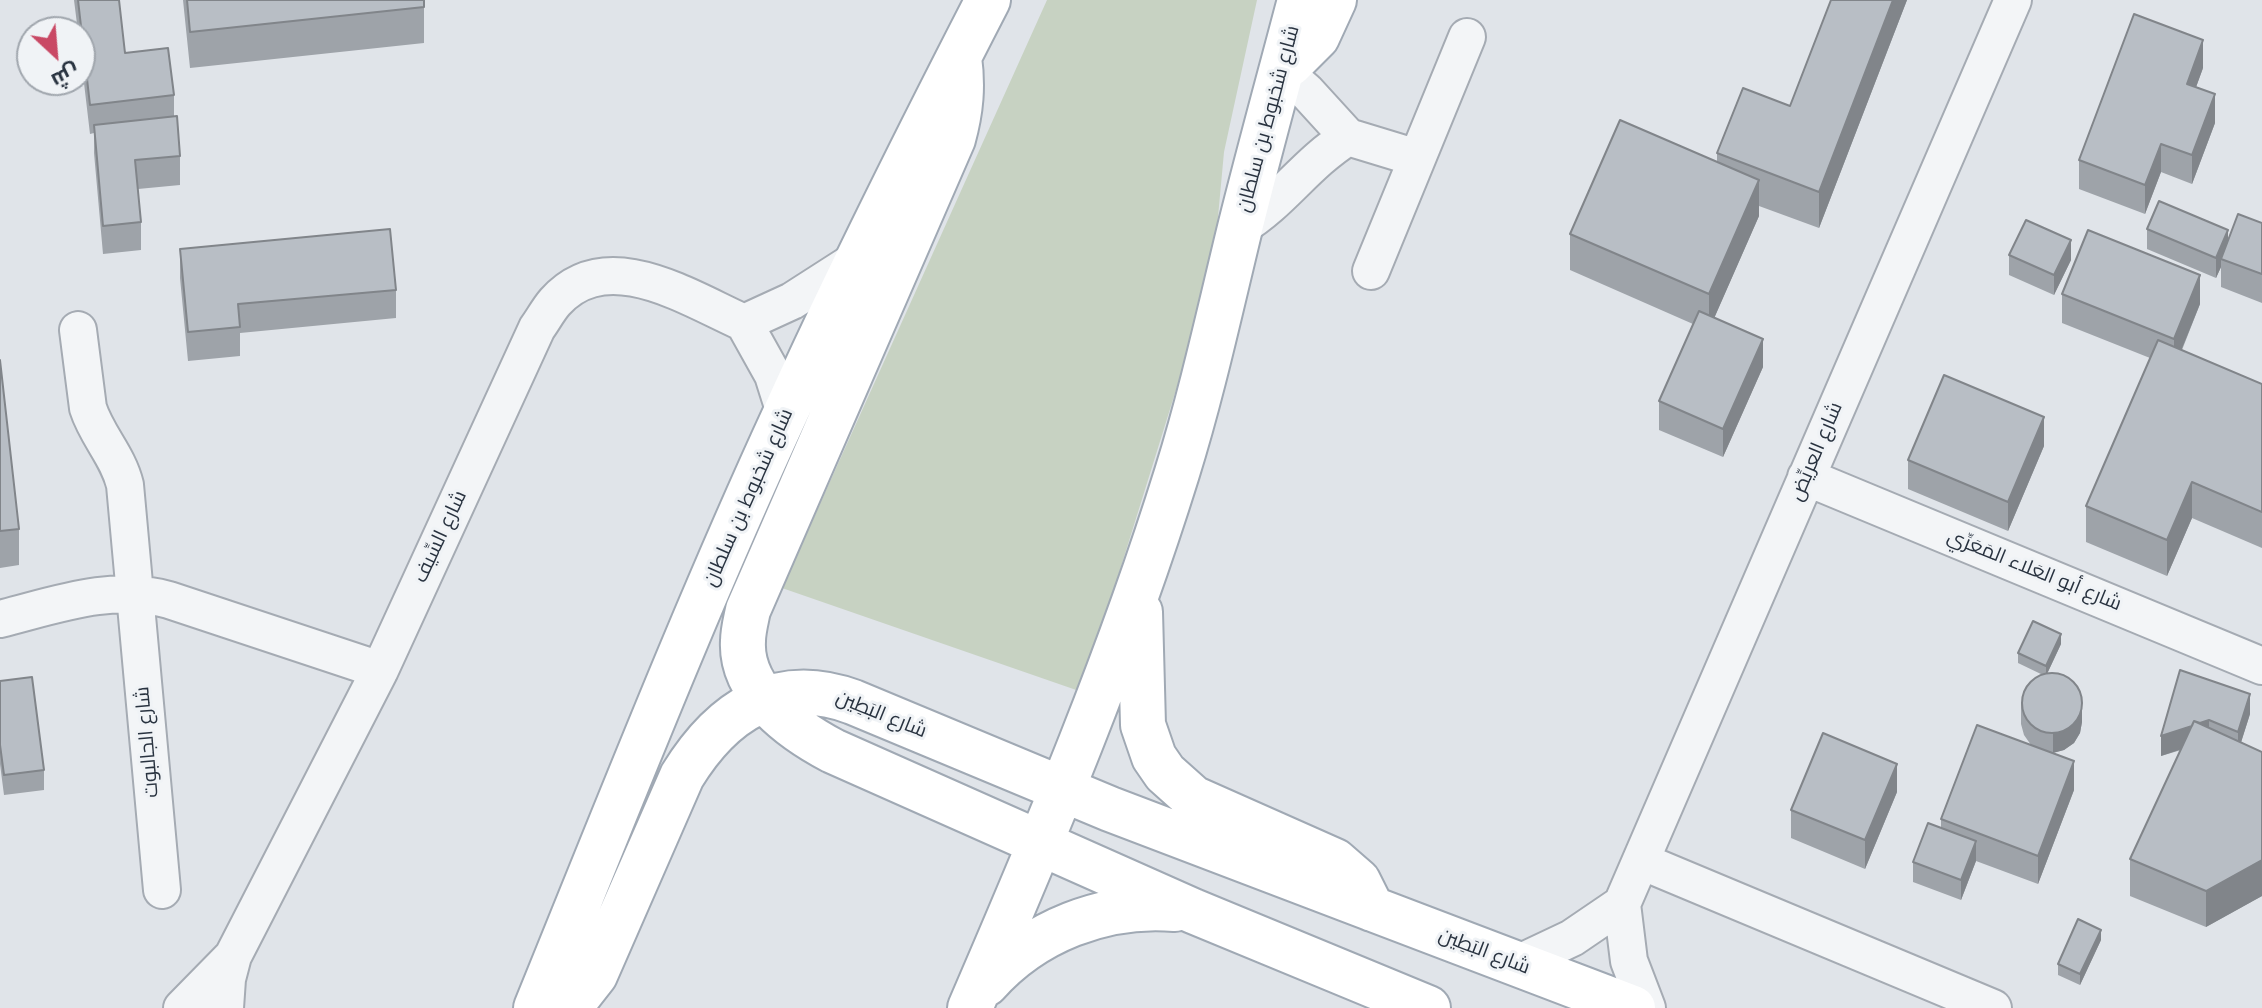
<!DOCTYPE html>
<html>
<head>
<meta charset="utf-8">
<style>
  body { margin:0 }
  #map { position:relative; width:2262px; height:1008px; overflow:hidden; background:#e0e4e9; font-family:Poppins,Cairo,sans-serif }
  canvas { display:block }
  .north { position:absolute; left:16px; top:16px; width:80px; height:80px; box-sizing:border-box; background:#f0f3f6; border:2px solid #a0a6ad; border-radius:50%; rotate:154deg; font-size:22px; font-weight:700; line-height:32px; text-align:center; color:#293340 }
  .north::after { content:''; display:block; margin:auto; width:28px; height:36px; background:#c94965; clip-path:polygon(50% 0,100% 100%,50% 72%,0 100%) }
</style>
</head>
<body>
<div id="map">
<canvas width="2262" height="1008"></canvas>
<div class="north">ش</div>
</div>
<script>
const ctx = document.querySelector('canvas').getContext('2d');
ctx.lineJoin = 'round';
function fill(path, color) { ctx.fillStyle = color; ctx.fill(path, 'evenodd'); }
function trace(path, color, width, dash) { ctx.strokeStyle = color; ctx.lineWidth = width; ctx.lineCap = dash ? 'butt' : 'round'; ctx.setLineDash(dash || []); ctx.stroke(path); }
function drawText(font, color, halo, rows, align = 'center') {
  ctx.font = font + ' Poppins,Cairo,sans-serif'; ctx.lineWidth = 6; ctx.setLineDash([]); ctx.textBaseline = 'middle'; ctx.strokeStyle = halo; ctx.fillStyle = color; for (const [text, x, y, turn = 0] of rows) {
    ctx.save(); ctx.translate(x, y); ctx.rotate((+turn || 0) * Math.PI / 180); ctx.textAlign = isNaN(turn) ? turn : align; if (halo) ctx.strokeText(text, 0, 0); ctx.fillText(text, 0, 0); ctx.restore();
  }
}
fill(new Path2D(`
  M1047 0H1257L1224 152 1213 271 1082 692 782 588Z`), '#c7d2c2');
const minor = new Path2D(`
  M1282 70 1306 91 1348 137 1417 158
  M1241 227C1283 201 1305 164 1348 137
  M1371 271 1467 37
  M744 323 792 301 859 258
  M78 330 88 408C97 436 118 456 125 485L162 890
  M1806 477 2262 666
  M0 619C56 605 111 584 169 600L380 670
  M1641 861 1993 1008
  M1517 964 1572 938 1622 904
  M182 1008 233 956
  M225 1008 227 979 233 956 380 670 537 328C543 320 548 310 555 302 606 245 685 296 740 321L744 323 773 375 785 413
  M1647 1008 1629 961 1622 904 2013 0`);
const major = new Path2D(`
  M959 57C963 86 961 110 953 139L748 610C746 620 743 631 743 641 740 692 793 730 833 751L1193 911 1428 1008
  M1290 64 1317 37 1334 0
  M1140 612 1143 725 1154 757 1165 773 1193 798 1335 861 1358 881 1372 909
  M986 984C1033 931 1104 903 1175 909
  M536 1008C617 809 696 607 786 412 849 273 918 136 988 0
  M569 1008 595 975 682 776C722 711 777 674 853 702L1110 809 1633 1008
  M970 1008C1046 832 1120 656 1177 473 1202 393 1220 310 1240 228 1259 152 1280 76 1300 0`);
trace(minor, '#a5abb3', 40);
trace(major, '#a0a9b4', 48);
trace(minor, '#f3f5f7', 36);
trace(major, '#fff', 44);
fill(new Path2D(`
  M74 0H119L125 53 174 95V117L180 156V185L138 189 141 222V250L103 254 94 153V133L90 134 80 49V32H78Z
  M183 0H424V43L190 68Z
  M1831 0H1907L1819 228 1759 206V216L1714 318 1763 367 1723 457 1659 430V401L1693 324 1570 270V234L1717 162V153L1790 106Z
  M2203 68 2196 87 2215 123 2192 184 2161 172 2145 214 2079 189V160Z
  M2262 223V303L2221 287V267L2216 278 2147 249V229L2228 240Z
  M180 249 396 290V318L240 333V356L188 361 180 278Z
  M2009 255 2071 260 2054 295 2009 275Z
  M2062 294 2200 304 2182 350 2262 384V548L2192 518 2167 576 2086 542V506L2150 358 2062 323Z
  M0 360 19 529V565L0 568Z
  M2044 446 2008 531 1908 489V460Z
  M2061 644 2047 674 2082 722 2080 733 2074 743 2064 750 2052 753 2074 790 2038 884 1976 861 1961 900 1913 882V862L1941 828V819L2031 745 2024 735 2021 724V704L2043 675 2018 663V653Z
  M2180 670 2250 714 2241 742 2262 752V896L2206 927 2130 896V859L2181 750 2161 756Z
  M0 681 44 770V790L4 795 0 764Z
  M1897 792 1865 869 1791 838V810Z
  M2101 940 2080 985 2058 975V964Z`), '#9ea3a9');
fill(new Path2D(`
  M1893 0H1907L1819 228V192Z
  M2203 40V68L2187 112V84Z
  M2215 94V123L2192 184V155Z
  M2161 144V172L2145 214V185Z
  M1759 180V216L1709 330V294Z
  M2228 230V250L2221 259V267L2216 278V258Z
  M2071 240V260L2054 295V275Z
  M2200 275V304L2174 368V339Z
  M1763 339V367L1723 457V429Z
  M2044 417V446L2008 531V502Z
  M2192 482V518L2167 576V540Z
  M2061 634V644L2046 676V666Z
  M2250 694V714L2238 752V732Z
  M2082 702V722L2080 733 2074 743 2064 750 2053 753V733Z
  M2209 720V740L2161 756V736Z
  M2074 761V790L2038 884V856Z
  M1897 764V792L1865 869V840Z
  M1976 841V861L1961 900V880Z
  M2262 860V896L2206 927V891Z
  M2101 930V940L2080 985V974Z`), '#81858a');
const building = new Path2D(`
  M78 0H119L125 53 168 48 174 95 90 105Z
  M187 0H424V7L190 32Z
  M1831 0H1893L1819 192 1717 153 1743 88 1790 106Z
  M2134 14 2203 40 2187 84 2215 94 2192 155 2161 144 2145 185 2079 160Z
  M177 116 180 156 135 160 141 222 103 226 94 125Z
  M1620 120 1759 180 1709 294 1570 234Z
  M2159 201 2228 230 2216 258 2147 229Z
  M2238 214 2262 223V274L2221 259Z
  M2026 220 2071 240 2054 275 2009 255Z
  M390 229 396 290 238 304 240 327 188 332 180 249Z
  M2088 230 2200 275 2174 339 2062 294Z
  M1699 311 1763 339 1723 429 1659 401Z
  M2158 340 2262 384V512L2192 482 2167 540 2086 506Z
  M0 360 19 529 0 531Z
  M1944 375 2044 417 2008 502 1908 460Z
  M2033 621 2061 634 2046 666 2018 653Z
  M2180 670 2250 694 2238 732 2209 720 2200 723 2194 721 2192 726 2161 736Z
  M2022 703a30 30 0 1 1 60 0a30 30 0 1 1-60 0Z
  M32 677 44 770 4 775 0 745V681Z
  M2194 721 2262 752V860L2206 891 2130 859Z
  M1977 725 2074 761 2038 856 1941 819Z
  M1823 733 1897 764 1865 840 1791 810Z
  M1928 823 1976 841 1961 880 1913 862Z
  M2078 919 2101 930 2080 974 2058 964Z`);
fill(building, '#b8bec5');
trace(building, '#81858a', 2);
drawText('20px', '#293340', '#f0f3f6', [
  ["شارع شخبوط بن سلطان",1269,119,-75],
  ["شارع العريِّض",1817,452,-67],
  ["شارع شخبوط بن سلطان",749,498,-66],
  ["شارع السِّيف",441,537,-65],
  ["شارع أبو العَلاء المَعَرِّي",2034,571,22],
  ["شارع البَطِين",881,715,22],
  ["شارع الجالبوت",148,742,-95],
  ["شارع البَطِين",1484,952,21]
]);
</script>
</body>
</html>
